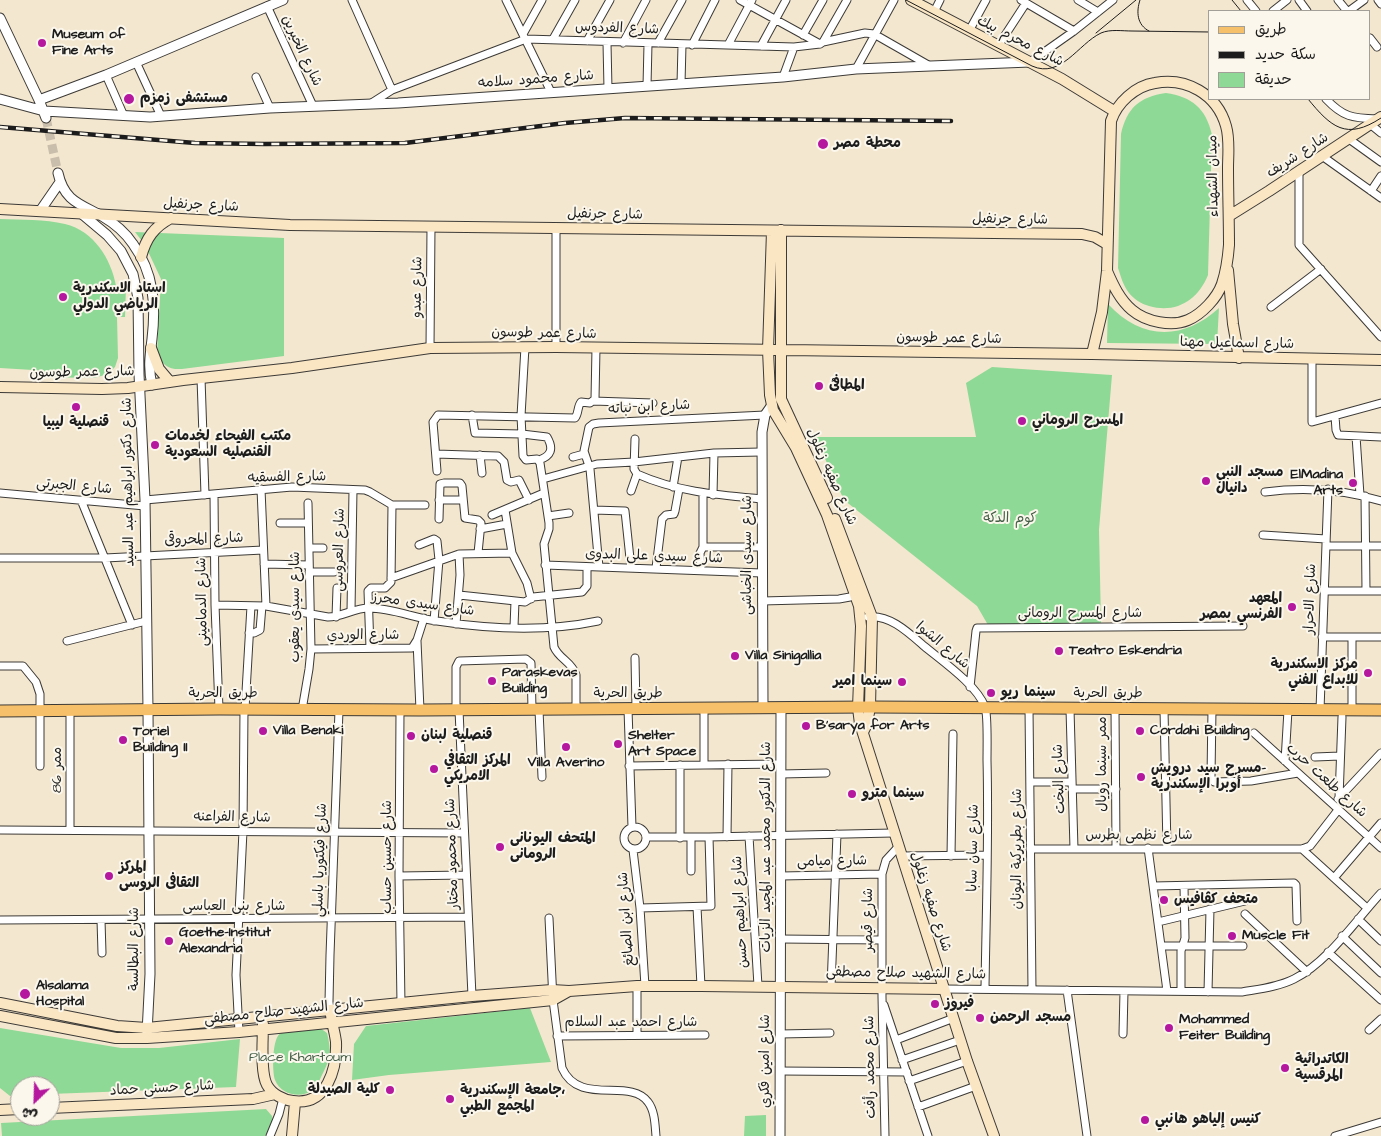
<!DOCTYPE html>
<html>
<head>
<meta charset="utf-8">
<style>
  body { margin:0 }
  #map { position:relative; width:1381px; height:1136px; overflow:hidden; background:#f4e7cf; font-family:"Architects Daughter","Playpen Sans Arabic",sans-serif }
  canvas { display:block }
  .legend { position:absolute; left:1208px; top:10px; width:162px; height:90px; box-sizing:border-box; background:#fbf7ec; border:1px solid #a29f99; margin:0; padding:6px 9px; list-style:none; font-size:15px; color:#1c1c1c }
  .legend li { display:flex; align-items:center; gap:10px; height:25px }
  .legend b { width:25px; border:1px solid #a29f99 }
  .north { position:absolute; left:10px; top:1076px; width:50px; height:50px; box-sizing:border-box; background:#fbf7ec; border:1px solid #a29f99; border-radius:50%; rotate:204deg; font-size:14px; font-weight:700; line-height:20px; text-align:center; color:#1c1c1c }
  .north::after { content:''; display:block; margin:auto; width:18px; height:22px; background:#b5179e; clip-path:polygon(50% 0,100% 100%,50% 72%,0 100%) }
</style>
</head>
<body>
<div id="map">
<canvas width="1381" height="1136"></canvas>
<ul class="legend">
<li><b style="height:6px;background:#f6c06b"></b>طريق</li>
<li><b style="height:6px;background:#1c1c1c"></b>سكة حديد</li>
<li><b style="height:14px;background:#8fd996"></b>حديقة</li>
</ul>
<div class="north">ش</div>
</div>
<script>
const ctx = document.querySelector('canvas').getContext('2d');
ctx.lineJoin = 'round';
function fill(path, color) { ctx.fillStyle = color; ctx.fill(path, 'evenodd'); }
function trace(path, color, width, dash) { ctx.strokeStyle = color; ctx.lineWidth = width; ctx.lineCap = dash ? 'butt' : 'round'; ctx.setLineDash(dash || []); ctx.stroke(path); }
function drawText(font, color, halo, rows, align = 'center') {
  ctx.font = font + ' "Architects Daughter","Playpen Sans Arabic",sans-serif'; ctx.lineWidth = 4; ctx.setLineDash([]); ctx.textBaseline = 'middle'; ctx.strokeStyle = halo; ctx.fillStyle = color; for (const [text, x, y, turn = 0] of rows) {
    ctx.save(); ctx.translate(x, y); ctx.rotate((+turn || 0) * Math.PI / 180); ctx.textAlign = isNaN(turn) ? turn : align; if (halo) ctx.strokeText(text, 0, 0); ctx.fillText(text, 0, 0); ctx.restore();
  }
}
fill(new Path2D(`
  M1166 93C1192 97 1206 108 1212 135L1208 275C1198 300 1176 314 1149 306 1141 304 1134 299 1129 293 1123 285 1121 277 1118 268L1121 134C1127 108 1139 97 1166 93Z
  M0 219C21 220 45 219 65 224 94 231 111 259 116 286H126L125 317H117L118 358 115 367 108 374 94 378 38 377 37 372 33 370 0 368Z
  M135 232 284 238V356L182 369C169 370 162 365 157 353L161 279 145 245Z
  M1108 304C1141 340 1183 341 1219 308L1217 344 1107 343Z
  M992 367 1112 375 1099 530 1101 623 988 625 977 606 844 500 815 437H976L966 383Z
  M530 1008 551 1062 389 1075 352 1080 354 1044 366 1026Z
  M0 1028 121 1048H159L240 1039 236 1087 50 1094V1086H20V1095L10 1096 0 1088Z
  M320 1028 327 1033C332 1053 330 1060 321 1077 319 1081 317 1088 313 1090 301 1099 281 1095 275 1080 272 1071 272 1037 281 1033 291 1029 309 1030 320 1028Z
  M266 1109 272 1116 273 1123 265 1136H2L1 1123Z
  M766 1115V1136H744L745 1116Z`), '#8fd996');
trace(new Path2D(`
  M46 118 58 173`), '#c9beab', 9, [9, 4.5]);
const minor = new Path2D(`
  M352 0 392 90
  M506 0 551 92
  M740 0 820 44
  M1021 0 1074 31
  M1078 0 1098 12
  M1247 0 1256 11
  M1299 0 1307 11
  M1338 0 1347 11
  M1378 0 1381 4
  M267 6 313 106
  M1273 11 1287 0
  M1349 11 1364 0
  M934 12 940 0
  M969 31 986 0
  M523 34 542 0
  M803 35 823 0
  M1370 38 1377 47
  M553 39 575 0
  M587 41 610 0
  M823 42 847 0
  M607 43 608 89
  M623 43 646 0
  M658 43 682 0
  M692 45 715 0
  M728 45 752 0
  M761 46 786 0
  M998 46 1026 3
  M136 62 161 116
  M1030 62 1074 31 1113 0
  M856 69 894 0
  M106 75 124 116
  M256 77 270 108
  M783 77 794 47
  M681 84 682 45
  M647 86 648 44
  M1326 99C1343 117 1352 118 1377 119
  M370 104 392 90 526 39 794 47 820 44 823 42 865 33 874 34 930 66
  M1370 124 1381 133
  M1349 139 1381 162
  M1322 156 1381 198
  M1299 170V245L1381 337
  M1371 191 1381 176
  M1271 307 1321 269
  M525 347 521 416 523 456 526 460 537 459 540 463 549 523V529L544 544 554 647C559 659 572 662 576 675V709
  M556 347V228
  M430 348 431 227
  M1312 359V422L1381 403
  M201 378 205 495
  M593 401 653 403
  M472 415 475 433 522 434 547 437C554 449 551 456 539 460
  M1335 416 1336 430 1338 435 1381 437
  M1356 436 1360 495
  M635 439 634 469 637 474C677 492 719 495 762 499
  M436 454 498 456 504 462 507 480 511 482 519 480 529 500
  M480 455 482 473
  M573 457 584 454
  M437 471 433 422 438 415 575 418C579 413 577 407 581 402L590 403 595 399 596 348
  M543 479 597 464 634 462 714 453 761 452
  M673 487 678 457
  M261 489 266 606
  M631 491 637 474
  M1265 492C1305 487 1342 489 1381 501
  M0 493 145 506
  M703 493V547
  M214 494 215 605 219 709
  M713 495 714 453
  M1365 496 1366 591
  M81 500 132 625
  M145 500 292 487 365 490 370 492 392 505H425
  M439 500H463
  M505 510 512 553 527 583 531 599
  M594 510 625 511 631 568
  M492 515 544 493
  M548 516 569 513
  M439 519 440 484 444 483H460L462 486 465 518 478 520 481 523 478 553
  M280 523H308
  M480 529 507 524
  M1263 535 1326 539
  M419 545 434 539 437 541 439 560 434 621
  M1326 546H1381
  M309 548H323
  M0 558H105L263 550
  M264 564 309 565
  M545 565 762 573
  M599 567 590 469 584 451 589 427 593 424 599 423 765 415
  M656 568 662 519 666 515 674 514 675 511 679 489
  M701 570 700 553 703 547H762
  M309 572H334
  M391 578 459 554 512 553
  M1324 591H1381
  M459 595 525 602 533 597 582 592 587 586V567
  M762 601 839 599 850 597 857 592
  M215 605 266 606 328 617C342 617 354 608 369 608 391 608 415 618 437 621 489 629 546 632 598 621
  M351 611 353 490
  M336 617 337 588
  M868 617C889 614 908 632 924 646 942 661 977 685 985 707 988 715 987 750 987 760 989 837 986 913 985 989
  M456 624 460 575 459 554
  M514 627 515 601
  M249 633H254L260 630 262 606
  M1322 637H1381
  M1352 637V710
  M67 641 146 621
  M417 641 420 710
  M370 648 368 591 371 588H385L391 582 392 505
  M311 649 412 648 417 640 424 618
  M635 658 636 709
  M0 666H23L36 682 40 694V766
  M970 687 976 631 977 628 1243 626
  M1029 708 1032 990
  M245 709 251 606
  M628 709 632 827
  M1070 709 1074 849
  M1115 709 1116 848
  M1164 709 1167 848
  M1212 709 1211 777 1214 782 1251 781 1298 773
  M302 710 309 669 311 649 308 503
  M456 710V667L459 661 526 659 531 663 532 710
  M459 710 472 996
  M539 710 542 777
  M1320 710 1328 489
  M70 711V830
  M400 711 399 876 401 1004
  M1254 733 1381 848
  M1315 757 1340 756
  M1285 761 1288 710
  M704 764V709
  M629 766 781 764
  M781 774 826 773
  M1030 782H1072
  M1073 789H1116
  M1339 798 1342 717
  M1338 799 1381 753
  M624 838a11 11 0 1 1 22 0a11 11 0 1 1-22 0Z
  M0 830 464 833
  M749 836 758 986
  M646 837H709L893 833
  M727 837 728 764
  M680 838V765
  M691 838V871
  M1148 848 1167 991
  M1030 849H1302L1310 846 1338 810
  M1302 849 1367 908
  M633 850 640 908 645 986
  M901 856 987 855
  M951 856 953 734
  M399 876 466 875
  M781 876 882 874
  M1334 878 1381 823
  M1153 886 1294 883 1296 885 1297 921
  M697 907 701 986
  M640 908 711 906 709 837
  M1245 914 1307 972
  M549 918 553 1000 562 1068C579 1107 630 1077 648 1102 655 1111 655 1125 656 1136
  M1358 919 1381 941
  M0 920 468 917
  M101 920 102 953
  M1158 922 1245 901
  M1342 936 1381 973
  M780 939 882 940
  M1161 946H1243
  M1328 952 1381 1000
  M637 986V1035
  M831 987 837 834
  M944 989 1242 992C1259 989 1278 987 1294 979 1328 962 1355 921 1381 893
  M1067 990 1087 1136
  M1181 991V951L1185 938 1184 886
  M1208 992 1210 909
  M884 1005 928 1136
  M330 1011 329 1002 330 955 339 710
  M1369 1030 1381 1019
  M239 1032 236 975 243 831 244 709
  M780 1034 830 1033
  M1123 1034 1124 991
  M557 1036 705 1035
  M896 1040 954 1018
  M902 1060 960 1040
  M780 1071 907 1072
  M909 1081 967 1061
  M918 1107 976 1086
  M270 1136 279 1114 283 1098
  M885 1136 882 997V874L886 860 898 847
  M1335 1136 1381 1122`);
const tertiary = new Path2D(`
  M0 18 39 100 46 118
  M0 99 44 111 150 117 270 108 398 103 783 77 856 69 1030 62
  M39 100 106 75 283 0
  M58 173C64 201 80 204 102 216 114 223 125 232 133 244 154 273 156 305 152 339 150 355 148 369 152 385
  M40 211 60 182
  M82 214 107 235 121 251 133 274 138 298 139 374 145 500 148 710 150 974 147 1033
  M763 708 762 432 765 415 772 405
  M780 1136 781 708`);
const secondary = new Path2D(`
  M911 0 1062 79 1114 111
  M0 209 290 225 1082 234 1095 237 1107 244
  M1229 216 1269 191 1381 117
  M781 230V399L827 498
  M772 231 768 350 770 395 773 410 796 448 827 515 859 606 861 626 858 708 860 724 967 1061 994 1136
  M141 257C146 238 154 227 171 218
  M1228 270 1233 324 1239 358
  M151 348 159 369 170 382
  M1092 354 1102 312 1107 271 1111 121C1117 103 1135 86 1155 83 1186 77 1217 94 1226 126 1230 140 1228 155 1228 168 1228 194 1229 220 1229 245 1228 258 1226 272 1222 284 1217 298 1202 314 1188 320 1172 327 1146 322 1132 310 1120 300 1113 285 1107 271
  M0 387 102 389 128 388 183 380 292 368 430 348 556 347 1092 354 1381 360
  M835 519 872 617 870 707 867 724 863 732
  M0 1003 117 1026 147 1028 472 996 552 990 569 991 637 986H701L944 989
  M0 1016 116 1038H147L239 1032 553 1000 569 991
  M263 1024C263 1040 260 1072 267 1085 272 1094 283 1100 293 1101 327 1106 337 1069 336 1042 335 1033 332 1024 331 1015
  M50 1108 253 1099 275 1094
  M0 1110 20 1109
  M292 1136 295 1102`);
const primary = new Path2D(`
  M0 711 219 709 420 710 870 707 1381 710`);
trace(minor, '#3c3a37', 9);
trace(tertiary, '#3c3a37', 11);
trace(secondary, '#3c3a37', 12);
trace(primary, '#3c3a37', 13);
trace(minor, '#fff', 7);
trace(tertiary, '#fff', 9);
trace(secondary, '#fbe6c4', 10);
trace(primary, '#f6c06b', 11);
trace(new Path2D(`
  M906 0 1032 66C1061 79 1078 44 1101 33 1110 29 1122 31 1132 31 1158 31 1184 32 1210 32
  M1140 0C1136 12 1137 25 1149 31
  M1232 0 1241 11
  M1096 33 1136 0
  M1308 99C1331 127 1346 141 1381 118`), '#1c1c1c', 1);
const rail = new Path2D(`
  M0 127 195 143 264 144 405 143 565 123 625 118 951 121`);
trace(rail, '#1c1c1c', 4.5);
trace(rail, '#fbf7ec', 2.5, [8]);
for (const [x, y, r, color] of [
  [42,43,5,"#b5179e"],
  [129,99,6,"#b5179e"],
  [823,144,6,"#b5179e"],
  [63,297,5,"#b5179e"],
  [819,386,5,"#b5179e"],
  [76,407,5,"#b5179e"],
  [1022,421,5,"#b5179e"],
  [155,445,5,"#b5179e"],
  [1206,481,5,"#b5179e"],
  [1353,483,5,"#b5179e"],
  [1292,607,5,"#b5179e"],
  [1059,651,5,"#b5179e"],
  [735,656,5,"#b5179e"],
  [1368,673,5,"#b5179e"],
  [492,681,5,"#b5179e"],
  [902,682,5,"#b5179e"],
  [991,693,5,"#b5179e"],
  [806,726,5,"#b5179e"],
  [263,731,5,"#b5179e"],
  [1140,731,5,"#b5179e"],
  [411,736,5,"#b5179e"],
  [123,740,5,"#b5179e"],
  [618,744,5,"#b5179e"],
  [566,747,5,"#b5179e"],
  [434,769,5,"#b5179e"],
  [1141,777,5,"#b5179e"],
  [852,794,5,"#b5179e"],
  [500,847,5,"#b5179e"],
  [109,876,5,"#b5179e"],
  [1164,900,5,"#b5179e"],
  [1232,936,5,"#b5179e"],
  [169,941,5,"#b5179e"],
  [25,994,6,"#b5179e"],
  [935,1004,5,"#b5179e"],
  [980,1018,5,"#b5179e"],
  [1169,1028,5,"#b5179e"],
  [1285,1068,5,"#b5179e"],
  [390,1090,5,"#b5179e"],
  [450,1099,5,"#b5179e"],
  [1145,1120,5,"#b5179e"]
]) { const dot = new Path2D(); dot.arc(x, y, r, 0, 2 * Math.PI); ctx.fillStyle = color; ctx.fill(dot); trace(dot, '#fbf7ec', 2); }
drawText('14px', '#1c1c1c', '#fbf7ec', [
  ["شارع الفردوس",617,29,2],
  ["شارع محرم بيك",1020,42,27],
  ["شارع الخيرين",301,51,65],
  ["شارع محمود سلامه",536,80,-4],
  ["شارع شريف",1298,156,-33],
  ["ميدان الشهداء",1214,176,-91],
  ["شارع جرنفيل",201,206,3],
  ["شارع جرنفيل",605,215,1],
  ["شارع جرنفيل",1010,220,1],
  ["شارع عبدو",418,287,-89],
  ["شارع عمر طوسون",544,334,1],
  ["شارع عمر طوسون",949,339,1],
  ["شارع اسماعيل مهنا",1237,344,1],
  ["شارع عمر طوسون",82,373,-1],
  ["شارع ابن نباته",649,408,-3],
  ["شارع صفيه زغلول",831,477,66],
  ["شارع الفسقيه",287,478,-1],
  ["شارع دكتور ابراهيم عبد السيد",129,482,-91],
  ["شارع الجبرتى",74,487,5],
  ["شارع المحروقى",204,540,-2],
  ["شارع العروسى",340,550,-89],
  ["شارع سيدى الخباشى",748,555,-90],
  ["شارع سيدى على البدوى",654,557,2],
  ["شارع الاحرار",1311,599,-88],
  ["شارع الدمامينى",203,602,-91],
  ["شارع سيدى محرز",423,605,8],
  ["شارع سيدى يعقوب",296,607,-90],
  ["شارع المسرح الرومانى",1080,614],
  ["شارع الوردي",363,636],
  ["شارع الشوا",942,646,40],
  ["طريق الحرية",223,694],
  ["طريق الحرية",628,694],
  ["طريق الحرية",1108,694],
  ["ممر سينما رويال",1103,764,-90],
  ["ممر 86",58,770,-90],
  ["شارع البخت",1060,779,-92],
  ["شارع طلعت حرب",1326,781,42],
  ["شارع الفراعنه",232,818,1],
  ["شارع نظمى بطرس",1139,836],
  ["شارع الدكتور محمد عبد المجيد الزيات",767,847,-90],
  ["شارع سان سابا",974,848,-89],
  ["شارع بطريركية اليونان",1018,849,-90],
  ["شارع محمود مختار",453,854,-92],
  ["شارع حسين حساب",388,857,-90],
  ["شارع فيكتوريا باسلي",321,860,-88],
  ["شارع ميامى",832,862,-1],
  ["شارع صفيه زغلول",930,902,72],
  ["شارع بنى العباسى",234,907],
  ["شارع ابراهيم حسن",741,912,-93],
  ["شارع ابن الصائغ",627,919,-94],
  ["شارع قيصر",869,920,-90],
  ["شارع البطالسة",135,949,-90],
  ["شارع الشهيد صلاح مصطفى",906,974,1],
  ["شارع الشهيد صلاح مصطفى",284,1012,-6],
  ["شارع احمد عبد السلام",631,1023],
  ["شارع امين فكري",766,1061,-90],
  ["شارع محمد رأفت",871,1067,-91],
  ["شارع حسنى حماد",162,1089,-3]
]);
drawText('bold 14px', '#1c1c1c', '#fbf7ec', [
  ["Museum of",52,35],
  ["Fine Arts",52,51],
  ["مستشفى زمزم",140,99],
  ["محطة مصر",834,144],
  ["استاد الاسكندرية",73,289],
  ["الرياضي الدولي",73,305],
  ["المطافئ",829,386],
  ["المسرح الروماني",1032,421],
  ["قنصلية ليبيا",76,423,"center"],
  ["مكتب الفيحاء لخدمات",165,437],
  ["القنصليه السعودية",165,453],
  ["مسجد النبي",1216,473],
  ["دانيال",1216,489],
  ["ElMadina",1343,475,"right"],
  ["Arts",1343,491,"right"],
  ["المعهد",1282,599,"right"],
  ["الفرنسي بمصر",1282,615,"right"],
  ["Teatro Eskendria",1069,651],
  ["Villa Sinigallia",745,656],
  ["مركز الاسكندرية",1358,665,"right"],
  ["للابداع الفني",1358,681,"right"],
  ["Paraskevas",502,673],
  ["Building",502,689],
  ["سينما امير",892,682,"right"],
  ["سينما ريو",1001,693],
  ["B'sarya for Arts",816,726],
  ["Villa Benaki",273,731],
  ["Cordahi Building",1150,731],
  ["Toriel",133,732],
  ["Building II",133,748],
  ["قنصلية لبنان",421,736],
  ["Shelter",628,736],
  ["Art Space",628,752],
  ["المركز الثقافي",444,761],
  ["الامريكي",444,777],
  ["Villa Averino",566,763,"center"],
  ["مسرح سيد درويش-",1151,769],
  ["أوبرا الإسكندرية",1151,785],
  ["سينما مترو",862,794],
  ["المتحف اليونانى",510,839],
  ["الرومانى",510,855],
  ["المركز",119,868],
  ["الثقافى الروسى",119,884],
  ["متحف كڤافيس",1174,900],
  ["Goethe-Institut",179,933],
  ["Alexandria",179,949],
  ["Muscle Fit",1242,936],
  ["Alsalama",36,986],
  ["Hospital",36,1002],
  ["فيروز",945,1004],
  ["مسجد الرحمن",990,1018],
  ["Mohammed",1179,1020],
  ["Feiter Building",1179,1036],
  ["الكاتدرائية",1295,1060],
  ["المرقسية",1295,1076],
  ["كلية الصيدلة",380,1090,"right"],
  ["جامعة الإسكندرية،",460,1091],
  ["المجمع الطبي",460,1107],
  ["كنيس إلياهو هانبي",1155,1120]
], 'left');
drawText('14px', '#445e47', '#fbf7ec', [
  ["كوم الدكة",1010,519],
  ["Place Khartoum",300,1058]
]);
</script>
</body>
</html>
